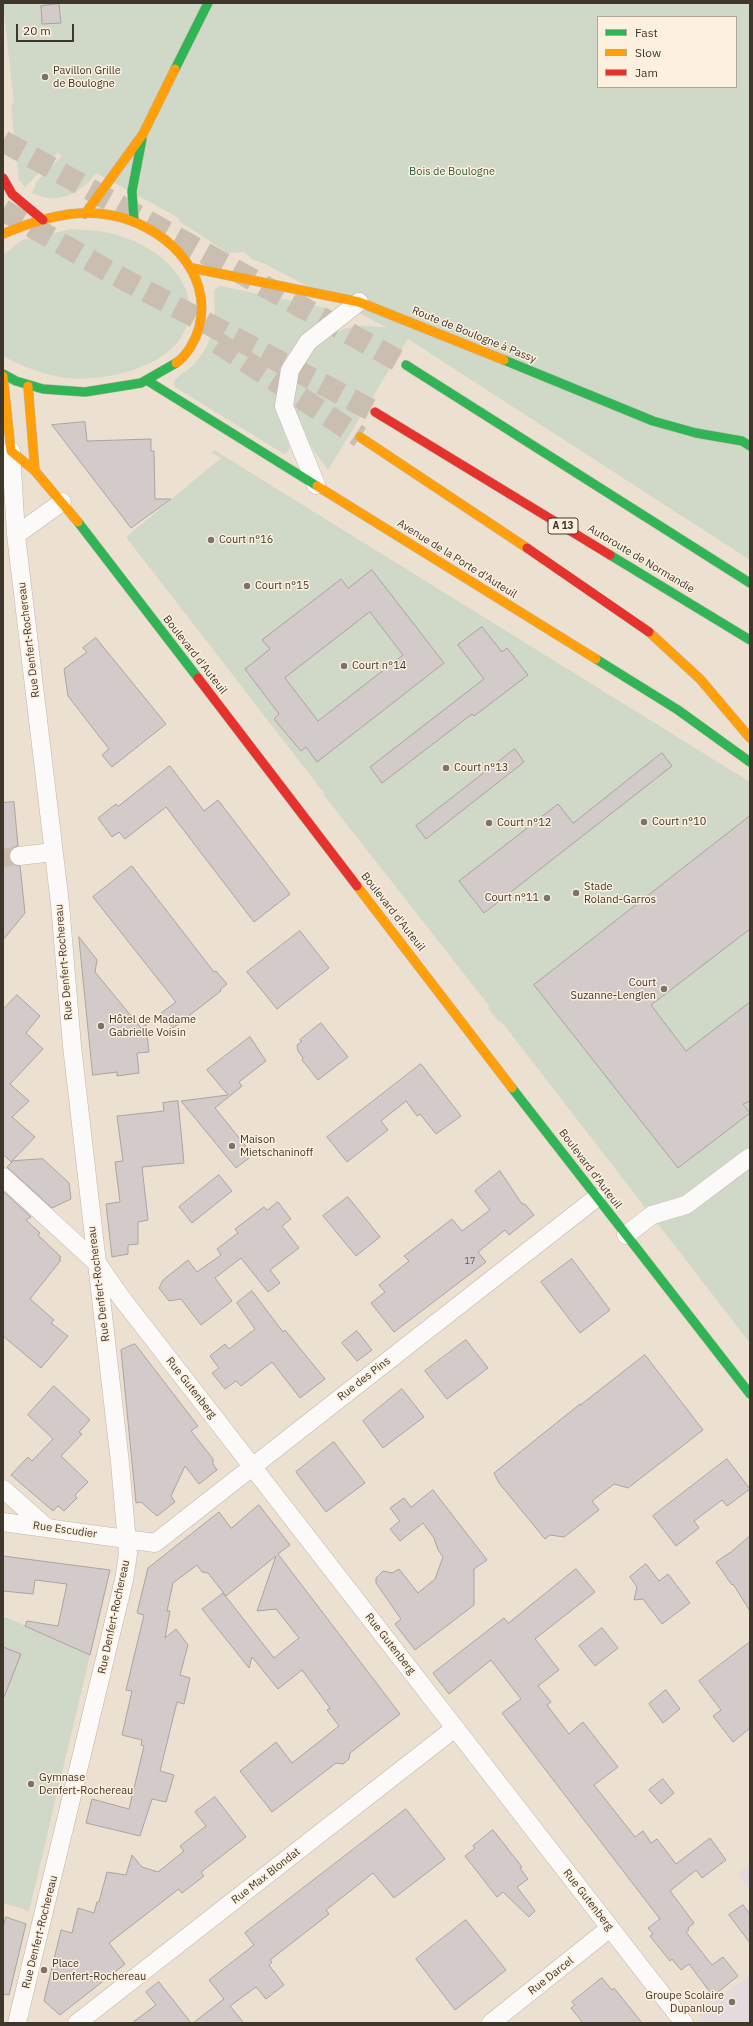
<!DOCTYPE html>
<html>
<head>
<meta charset="utf-8">
<style>
  body { margin:0 }
  #map { position:relative; width:753px; height:2026px; overflow:hidden; background:#ece0d0; font-family:"IBM Plex Sans",sans-serif }
  canvas { display:block }
  .frame { position:absolute; inset:0; border:4px solid #3f372b; pointer-events:none }
  .legend { position:absolute; left:597px; top:16px; width:140px; height:72px; box-sizing:border-box; background:#fdf0df; border:1px solid #b1a697; margin:0; padding:5px 7px; list-style:none; font-size:12px; color:#3f372b }
  .legend li { display:flex; align-items:center; gap:8px; height:20px }
  .legend b { width:20px; border:1px solid #b1a697 }
  .scale { position:absolute; left:16px; top:24px; width:58px; height:18px; box-sizing:border-box; border:2px solid #3f372b; border-top:0; padding-left:5px; font-size:12px; line-height:14px; white-space:nowrap; color:#3f372b; -webkit-text-stroke:3px #fdf0df; paint-order:stroke }
</style>
</head>
<body>
<div id="map">
<canvas width="753" height="2026"></canvas>
<div class="frame"></div>
<ul class="legend">
<li><b style="height:5px;background:#30b455"></b>Fast</li>
<li><b style="height:5px;background:#ff9f0a"></b>Slow</li>
<li><b style="height:5px;background:#e5322d"></b>Jam</li>
</ul>
<div class="scale">20 m</div>
</div>
<script>
const ctx = document.querySelector('canvas').getContext('2d');
ctx.lineJoin = 'round';
function fill(path, color) { ctx.fillStyle = color; ctx.fill(path, 'evenodd'); }
function trace(path, color, width, dash) { ctx.strokeStyle = color; ctx.lineWidth = width; ctx.lineCap = dash ? 'butt' : 'round'; ctx.setLineDash(dash || []); ctx.stroke(path); }
function drawText(font, color, halo, rows, align = 'center') {
  ctx.font = font + ' "IBM Plex Sans",sans-serif'; ctx.lineWidth = 3; ctx.setLineDash([]); ctx.textBaseline = 'middle'; ctx.strokeStyle = halo; ctx.fillStyle = color; for (const [text, x, y, turn = 0] of rows) {
    ctx.save(); ctx.translate(x, y); ctx.rotate((+turn || 0) * Math.PI / 180); ctx.textAlign = isNaN(turn) ? turn : align; if (halo) ctx.strokeText(text, 0, 0); ctx.fillText(text, 0, 0); ctx.restore();
  }
}
fill(new Path2D(`
  M750 1864V1890L737 1874Z
  M750 1975V2023H704L698 2014Z`), '#e4dbdf');
fill(new Path2D(`
  M3 3H750V560L408 339 328 470C316 453 301 436 295 415 285 377 315 334 352 327 364 324 375 327 386 327L265 264 249 258 250 256 243 252 228 253 179 221V218L96 173C80 195 57 205 32 193L37 181 62 156 58 153 25 187 19 180 11 105 14 104ZM598 17H736V87H598Z
  M72 229C90 230 109 231 126 238 167 252 209 295 180 339 160 370 94 384 60 377 40 373 21 366 3 356V255L22 240Z
  M220 286 331 309V315C277 347 264 390 290 447L287 453 284 454 175 387 174 381C180 374 189 370 195 363 215 340 216 319 214 290Z
  M214 450 750 782V1343L501 1021 499 1022 488 1008 490 1007 323 794 324 793 126 537 221 458 212 453Z
  M3 1616 90 1655 29 1911 3 1903Z`), '#d0d8c8');
const building = new Path2D(`
  M59 4 61 23 42 24 41 6Z
  M85 422 87 441 151 439V451H154L155 499H171L131 528 52 425Z
  M372 570 444 663 317 762 306 747 301 751 274 719 279 714 245 669 270 649 262 640 341 579 348 588ZM370 612 403 655 318 721 285 678Z
  M482 627 502 652 507 648 528 675 474 716 472 714 382 783 370 767 484 679 458 645Z
  M96 638 166 724 112 767 102 755 109 749 68 696 64 669 87 652 83 648Z
  M515 749 524 762 426 839 416 826Z
  M662 753 672 766 484 913 459 881 558 804 573 823Z
  M170 766 204 811 218 800 290 894 254 922 166 807 125 839 119 832 112 837 98 818 116 804 118 806Z
  M14 802 18 846 12 848 9 857 11 863 20 866 25 913 3 940V803Z
  M750 816V929L651 1005 686 1051 750 1002V1101L743 1104 750 1113 678 1168 534 985Z
  M132 866 214 972 216 971 227 984 220 990 221 991 173 1028 161 1013 176 1002 93 897Z
  M300 931 329 968 277 1009 247 972Z
  M79 937 97 960 95 972 141 1028 146 1024 149 1052 137 1053 139 1073 117 1076V1072L93 1075Z
  M17 995 40 1016 26 1033 43 1049 10 1084 29 1101 12 1117 35 1137 11 1162 3 1154V1010Z
  M321 1023 348 1057 318 1080 302 1060 303 1058 298 1051 297 1045 302 1041 300 1040Z
  M250 1037 266 1061 239 1082 242 1086 215 1108 253 1155 236 1168 181 1101 228 1095 207 1070Z
  M421 1064 461 1116 436 1134 420 1114 417 1116 406 1101 381 1121 388 1130 347 1162 327 1137Z
  M178 1101 184 1163 142 1167 148 1220 138 1222V1244L128 1245V1254L112 1257 106 1204 120 1202 115 1162 123 1161 117 1116 164 1111 163 1103Z
  M43 1159 69 1183 71 1199 52 1208 7 1167 13 1161Z
  M500 1171 522 1204H525L534 1215 509 1235 505 1230 478 1252 486 1262 394 1332 371 1303 385 1292 379 1285 409 1261 404 1256 452 1219 462 1231 490 1210 475 1191Z
  M219 1175 232 1191 192 1223 179 1207Z
  M3 1191 31 1217 26 1220 40 1233 38 1235 61 1257 59 1259 61 1260 30 1299 54 1320 51 1323 68 1336 41 1368 3 1336Z
  M348 1197 380 1237 356 1256 323 1216Z
  M278 1202 291 1219 282 1226 299 1248 270 1270 280 1283 268 1292 241 1258 215 1278 232 1301 201 1325 181 1299 169 1301 159 1288 163 1280 188 1260 197 1272 221 1255 217 1249 238 1233 235 1229 264 1207 267 1210Z
  M572 1259 610 1310 580 1333 541 1282Z
  M252 1291 283 1332 285 1330 325 1379 300 1398 272 1362 241 1386 236 1381 225 1389 212 1373 219 1368 210 1356 225 1344 229 1349 255 1329 237 1303Z
  M357 1331 372 1350 357 1361 342 1343Z
  M466 1340 488 1368 447 1399 425 1371Z
  M135 1344 198 1426 191 1431 213 1459V1464L217 1470 199 1484 185 1466 171 1496 175 1502 157 1516 141 1502 136 1503 121 1350Z
  M645 1355 703 1430 628 1488 614 1484 592 1501 599 1510 564 1537 550 1535 545 1539 499 1483 494 1473 580 1404V1405Z
  M54 1386 90 1420 79 1432 82 1434 61 1456 88 1482 75 1495 77 1498 64 1511 58 1506 53 1511 11 1475 28 1457 32 1461 53 1439 28 1415Z
  M402 1389 424 1417 383 1448 363 1421Z
  M334 1442 365 1483 326 1512 296 1472Z
  M727 1459 750 1489 727 1506 722 1500 694 1521 699 1528 676 1546 653 1516Z
  M433 1490 487 1560 474 1569V1605L415 1650 395 1624 401 1619 376 1583V1578L383 1571 392 1573 399 1569 418 1593 435 1579 443 1557 438 1550 434 1538 423 1523 400 1541 390 1529 400 1521 390 1508 404 1498 411 1507Z
  M259 1505 290 1545 278 1554 400 1714 350 1753 349 1759 343 1764 336 1763 272 1812 240 1771 276 1742 292 1763 339 1726 327 1710 330 1708 302 1670 278 1689 252 1657 249 1668 202 1609 223 1593 274 1658 299 1638 276 1609 257 1611 276 1556 226 1596 208 1573 202 1572 197 1565 173 1583 167 1611H170L165 1638 176 1629 188 1645 180 1675 190 1678 184 1704 177 1702 160 1771 174 1775 166 1802 152 1799 140 1836 86 1823 92 1799 129 1809 144 1746 141 1745 142 1740 122 1735 132 1691 126 1690 144 1615 137 1613 148 1568 219 1512 231 1528Z
  M750 1536V1611L733 1584 732 1585 716 1562 731 1552Z
  M3 1556 110 1570 90 1655 25 1626 27 1621 58 1626 67 1584 35 1580 33 1594 3 1591Z
  M646 1564 659 1581 668 1574 690 1603 662 1624 643 1599 634 1600 637 1587 630 1577Z
  M576 1569 595 1592 535 1639 559 1670 538 1686 551 1702 547 1705 569 1734 583 1722 618 1767 594 1785 635 1837 643 1831 651 1843 657 1839 676 1864 710 1838 726 1860 702 1878 696 1870 670 1891 694 1923 688 1928 689 1930 686 1932 712 1965 723 1957 738 1976 713 1996 689 1964 681 1970 672 1959 670 1961 650 1936 653 1934 648 1928 660 1919 502 1713 521 1699 491 1660 449 1694 433 1673 504 1618 508 1623Z
  M602 1628 618 1648 595 1666 579 1646Z
  M750 1642V1728L733 1742 713 1716 721 1710 699 1681Z
  M3 1647 21 1654 4 1697H3Z
  M666 1690 680 1709 663 1723 649 1704Z
  M663 1779 674 1793 661 1804 649 1790Z
  M215 1797 246 1837 201 1872 204 1876 182 1893 179 1889 171 1895 109 1943 125 1964 60 2015 44 2001 61 1930 72 1933 78 1908 94 1913 97 1902H99L107 1872 126 1875 132 1855 142 1867 158 1872 184 1851 180 1846 206 1826 195 1812Z
  M406 1809 445 1859 394 1898 373 1873 326 1910 329 1914 270 1960 272 1962 269 1965 284 1985 266 1999 256 1987 230 2006 244 2023H193L224 1999 209 1980 254 1945 245 1933Z
  M493 1830 522 1867 520 1868 528 1879 517 1887 535 1911 529 1917 503 1892 497 1897 465 1856 475 1848 473 1846Z
  M743 1905 750 1914V1943L729 1915Z
  M6 1917 26 1924 9 1995 3 1994V1928Z
  M466 1920 506 1970 455 2010 416 1959Z
  M602 1978 612 1990 614 1988 642 2023H583L571 2008 575 2005 572 2002Z
  M159 1982 191 2023H132L156 2005 146 1992Z`);
fill(building, '#d2cbca');
trace(building, '#aaa3a1', 1);
trace(new Path2D(`
  M3 858 19 856`), '#c9beaf', 18, [18, 9]);
trace(new Path2D(`
  M3 141 406 365
  M3 210 110 272 375 412
  M218 343 360 437`), '#c9beaf', 22, [22, 11]);
const street = new Path2D(`
  M11 451 16 535 60 904 72 1046 120 1463 128 1554 124 1580 17 2023
  M316 485 284 406 290 370 308 342 359 302
  M16 535 62 502
  M19 856 53 852
  M3 1177 97 1263 120 1296 684 2023
  M626 1235 652 1215 686 1205 750 1157
  M3 1489 46 1527
  M3 1522 155 1543 596 1198
  M77 2023 455 1728
  M491 2023 610 1928`);
const fast = new Path2D(`
  M175 69 208 3
  M134 221 132 191 142 139
  M504 360 653 421 696 433 742 441 750 446
  M406 365 750 583
  M3 374 16 381 43 389 85 392 141 383 176 363
  M148 381 317 486
  M78 522 198 678
  M610 555 750 640
  M596 659 678 710 750 762
  M512 1088 750 1394`);
const slow = new Path2D(`
  M85 214 143 134 175 69
  M3 234C35 220 75 208 110 215 162 224 214 271 199 328 196 339 187 356 176 363
  M192 268 359 302 504 360
  M3 376 11 451 35 471 78 522
  M28 386 35 471
  M360 437 527 548
  M317 486 596 659
  M649 632 700 679 750 738
  M357 886 512 1088`);
const jam = new Path2D(`
  M3 178 12 194 43 220
  M375 412 610 555
  M527 548 649 632
  M198 678 357 886`);
trace(street, '#bfb6a9', 19);
trace(fast, '#bfb6a9', 10);
trace(slow, '#bfb6a9', 10);
trace(jam, '#bfb6a9', 10);
trace(street, '#fcfaf8', 18);
trace(fast, '#30b455', 9);
trace(slow, '#ff9f0a', 9);
trace(jam, '#e5322d', 9);
for (const [x, y, r, color] of [
  [45,77,4,"#7c7265"],
  [211,540,4,"#7c7265"],
  [247,586,4,"#7c7265"],
  [344,666,4,"#7c7265"],
  [446,768,4,"#7c7265"],
  [644,822,4,"#7c7265"],
  [489,823,4,"#7c7265"],
  [576,893,4,"#7c7265"],
  [547,898,4,"#7c7265"],
  [664,989,4,"#7c7265"],
  [101,1026,4,"#7c7265"],
  [232,1146,4,"#7c7265"],
  [31,1784,4,"#7c7265"],
  [44,1970,4,"#7c7265"],
  [732,2002,4,"#7c7265"]
]) { const dot = new Path2D(); dot.arc(x, y, r, 0, 2 * Math.PI); ctx.fillStyle = color; ctx.fill(dot); trace(dot, '#fdf0df', 1.5); }
drawText('9px', '#645c53', null, [
  ["17",470,1261]
]);
for (const [x, y, w] of [
  [563,526,30]
]) { const box = new Path2D(); box.roundRect(x - w / 2, y - 8, w, 16, 3); ctx.fillStyle = '#fdf0df'; ctx.fill(box); trace(box, '#3f372b', 1); }
drawText('bold 10px', '#3f372b', null, [
  ["A 13",563,526]
]);
drawText('11px', '#3f372b', '#fdf0df', [
  ["Pavillon Grille",53,71],
  ["de Boulogne",53,84],
  ["Court n°16",219,540],
  ["Court n°15",255,586],
  ["Court n°14",352,666],
  ["Court n°13",454,768],
  ["Court n°10",652,822],
  ["Court n°12",497,823],
  ["Stade",584,887],
  ["Roland-Garros",584,900],
  ["Court n°11",539,898,"right"],
  ["Court",656,983,"right"],
  ["Suzanne-Lenglen",656,996,"right"],
  ["Hôtel de Madame",109,1020],
  ["Gabrielle Voisin",109,1033],
  ["Maison",240,1140],
  ["Mietschaninoff",240,1153],
  ["Gymnase",39,1778],
  ["Denfert-Rochereau",39,1791],
  ["Place",52,1964],
  ["Denfert-Rochereau",52,1977],
  ["Groupe Scolaire",724,1996,"right"],
  ["Dupanloup",724,2009,"right"]
], 'left');
drawText('11px', '#2f5e40', '#fdf0df', [
  ["Bois de Boulogne",452,172]
]);
drawText('11px', '#3f372b', '#fdf0df', [
  ["Route de Boulogne à Passy",474,335,22],
  ["Avenue de la Porte d'Auteuil",457,559,32],
  ["Autoroute de Normandie",641,559,31],
  ["Rue Denfert-Rochereau",29,640,-97],
  ["Boulevard d'Auteuil",195,655,52],
  ["Boulevard d'Auteuil",393,912,52],
  ["Rue Denfert-Rochereau",64,962,-95],
  ["Boulevard d'Auteuil",590,1169,53],
  ["Rue Denfert-Rochereau",99,1284,-97],
  ["Rue des Pins",364,1379,-38],
  ["Rue Gutenberg",191,1388,52],
  ["Rue Escudier",65,1530,8],
  ["Rue Denfert-Rochereau",114,1617,-78],
  ["Rue Gutenberg",390,1644,52],
  ["Rue Max Blondat",266,1876,-38],
  ["Rue Gutenberg",588,1900,52],
  ["Rue Denfert-Rochereau",40,1932,-76],
  ["Rue Darcel",551,1976,-38]
]);
</script>
</body>
</html>
